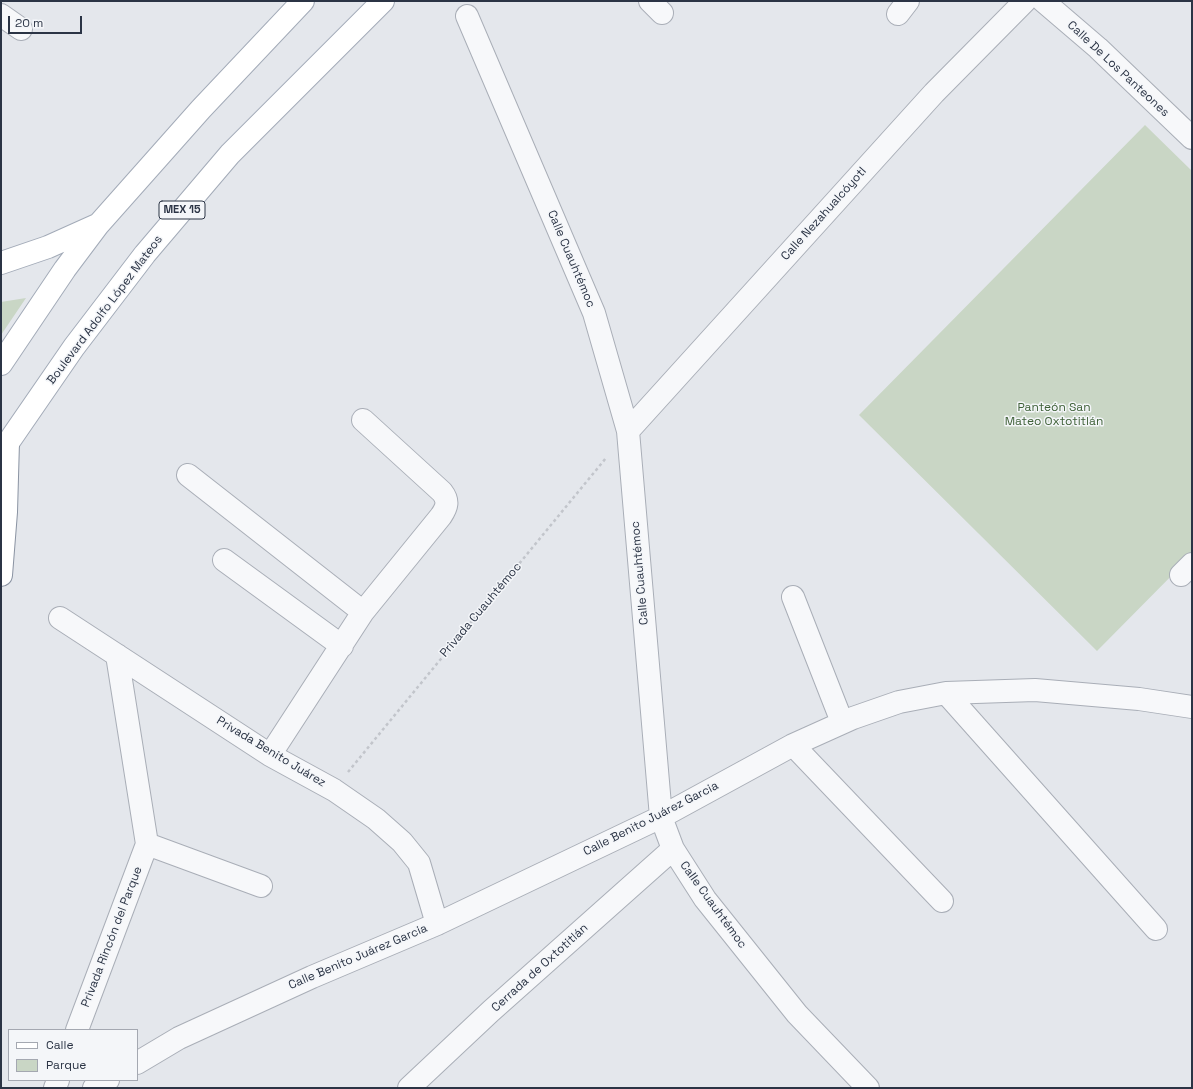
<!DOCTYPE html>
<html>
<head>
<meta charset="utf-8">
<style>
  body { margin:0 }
  #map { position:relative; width:1193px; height:1089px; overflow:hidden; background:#e4e7ec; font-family:"Space Grotesk",sans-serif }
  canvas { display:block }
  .frame { position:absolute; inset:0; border:2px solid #2b3445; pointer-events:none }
  .legend { position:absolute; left:8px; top:1029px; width:130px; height:52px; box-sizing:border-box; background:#f4f6f9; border:1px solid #a4a8b1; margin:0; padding:5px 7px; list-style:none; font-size:12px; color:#2b3445 }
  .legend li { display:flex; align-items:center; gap:8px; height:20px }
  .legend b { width:20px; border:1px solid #a4a8b1 }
  .scale { position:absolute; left:8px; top:16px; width:74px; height:18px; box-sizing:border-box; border:2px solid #2b3445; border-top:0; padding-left:5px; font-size:12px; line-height:14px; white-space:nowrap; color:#2b3445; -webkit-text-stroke:3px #f4f6f9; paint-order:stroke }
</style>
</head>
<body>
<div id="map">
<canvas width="1193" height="1089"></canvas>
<div class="frame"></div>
<ul class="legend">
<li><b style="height:5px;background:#fff"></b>Calle</li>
<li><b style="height:11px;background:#c9d6c5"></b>Parque</li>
</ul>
<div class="scale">20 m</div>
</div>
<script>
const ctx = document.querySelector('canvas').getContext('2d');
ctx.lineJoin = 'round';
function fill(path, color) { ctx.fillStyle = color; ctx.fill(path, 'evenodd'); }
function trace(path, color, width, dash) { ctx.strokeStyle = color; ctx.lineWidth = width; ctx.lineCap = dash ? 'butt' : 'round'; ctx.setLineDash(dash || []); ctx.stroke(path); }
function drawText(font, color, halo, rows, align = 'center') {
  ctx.font = font + ' "Space Grotesk",sans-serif'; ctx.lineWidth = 3; ctx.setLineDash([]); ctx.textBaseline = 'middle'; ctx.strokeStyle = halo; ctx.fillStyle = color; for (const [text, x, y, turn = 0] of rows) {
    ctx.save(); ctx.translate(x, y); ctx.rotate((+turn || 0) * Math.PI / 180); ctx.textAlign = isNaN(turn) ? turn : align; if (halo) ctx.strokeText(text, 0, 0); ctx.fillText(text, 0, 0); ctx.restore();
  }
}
fill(new Path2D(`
  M1145 125 1192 171V555L1097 651 859 415Z
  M26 298 1 335V302Z`), '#c9d6c5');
const minor = new Path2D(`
  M650 1 662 13
  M1043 1 1098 48 1192 138
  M898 14 908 1
  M1 15 21 29
  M467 16 594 313 628 431 661 817 673 849 705 899 797 1014 868 1088
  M628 431 934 93 1025 1
  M188 475 363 612
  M224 560 342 646
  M1181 575 1192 564
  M793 597 842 722
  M60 618 270 755 334 790 376 819 402 842 419 863 437 924
  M946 693 1156 929
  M793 745 942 901
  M270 755 363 612 441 516C447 507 449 501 442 492L363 420
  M147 844 261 886
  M77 1030 147 844 117 655
  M137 1063 179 1038 312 977 437 924 661 817 793 745 853 718 899 702 946 693 1035 690 1139 699 1192 707
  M55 1088 58 1080
  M94 1088 108 1080
  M409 1088 491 1011 673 849`);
const major = new Path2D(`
  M1 263 48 247 97 225
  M1 364 65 269 98 225 201 109 303 1
  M1 453 74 347 145 254 230 154 383 1`);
const highway = new Path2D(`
  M1 575 6 512 8 442`);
trace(minor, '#a9aeb7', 24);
trace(major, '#a3abb8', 24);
trace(highway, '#8b94a3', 24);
trace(new Path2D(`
  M348 772 606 458`), '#c2c5cb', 2.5, [3, 3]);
trace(minor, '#f7f8fa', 22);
trace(major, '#fff', 22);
trace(highway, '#fff', 22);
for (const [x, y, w] of [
  [182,210,46]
]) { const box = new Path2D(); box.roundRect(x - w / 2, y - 9, w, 18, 3); ctx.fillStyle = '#f4f6f9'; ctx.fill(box); trace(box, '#2b3445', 1); }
drawText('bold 11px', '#2b3445', null, [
  ["MEX 15",182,210]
]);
drawText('12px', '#2b3445', '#f4f6f9', [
  ["Calle De Los Panteones",1118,69,43],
  ["Calle Nezahualcóyotl",824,214,-48],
  ["Calle Cuauhtémoc",571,259,67],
  ["Boulevard Adolfo López Mateos",105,310,-53],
  ["Calle Cuauhtémoc",640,573,-95],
  ["Privada Cuauhtémoc",481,610,-50],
  ["Privada Benito Juárez",271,752,31],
  ["Calle Benito Juárez Garcia",651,819,-27],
  ["Calle Cuauhtémoc",713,905,54],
  ["Privada Rincón del Parque",112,937,-69],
  ["Calle Benito Juárez Garcia",358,957,-23],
  ["Cerrada de Oxtotitlán",540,968,-42]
]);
drawText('12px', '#3f6138', '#f4f6f9', [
  ["Panteón San",1054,408],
  ["Mateo Oxtotitlán",1054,422]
]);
</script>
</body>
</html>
